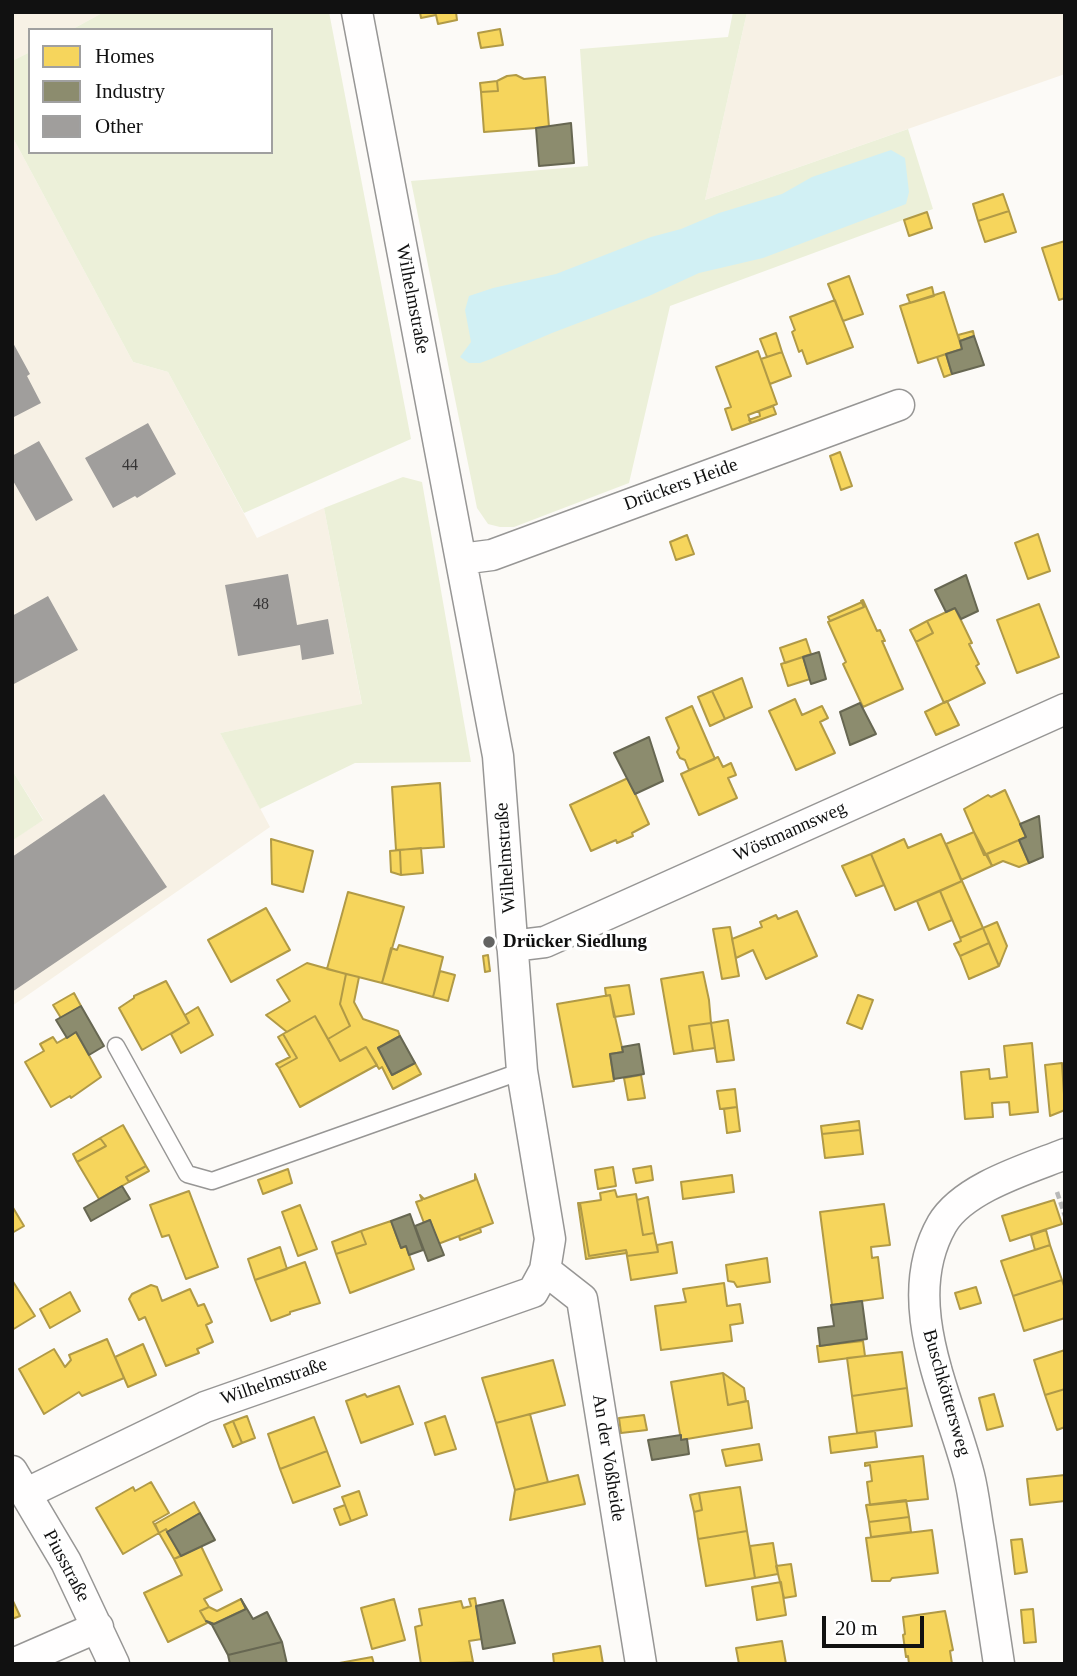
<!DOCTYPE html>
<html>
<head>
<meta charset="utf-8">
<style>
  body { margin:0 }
  #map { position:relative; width:1077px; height:1676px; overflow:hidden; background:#fcfaf7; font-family:Georgia,serif }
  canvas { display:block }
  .frame { position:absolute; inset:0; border:14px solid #111; pointer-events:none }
  .legend { position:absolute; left:28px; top:28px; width:245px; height:126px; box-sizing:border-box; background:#fff; border:2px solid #a0a0a0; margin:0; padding:9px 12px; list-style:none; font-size:21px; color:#111 }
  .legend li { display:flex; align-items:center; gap:14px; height:35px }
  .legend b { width:35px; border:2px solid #a0a0a0 }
  .scale { position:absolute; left:822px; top:1616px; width:102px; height:32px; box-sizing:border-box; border:4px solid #111; border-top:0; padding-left:9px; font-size:21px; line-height:24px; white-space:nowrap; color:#111; -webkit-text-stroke:5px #fff; paint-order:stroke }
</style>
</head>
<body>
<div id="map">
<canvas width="1077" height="1676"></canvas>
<div class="frame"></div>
<ul class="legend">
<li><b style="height:19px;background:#f6d55c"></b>Homes</li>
<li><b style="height:19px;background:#8c8c6e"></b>Industry</li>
<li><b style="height:19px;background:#a09e9c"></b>Other</li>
</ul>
<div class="scale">20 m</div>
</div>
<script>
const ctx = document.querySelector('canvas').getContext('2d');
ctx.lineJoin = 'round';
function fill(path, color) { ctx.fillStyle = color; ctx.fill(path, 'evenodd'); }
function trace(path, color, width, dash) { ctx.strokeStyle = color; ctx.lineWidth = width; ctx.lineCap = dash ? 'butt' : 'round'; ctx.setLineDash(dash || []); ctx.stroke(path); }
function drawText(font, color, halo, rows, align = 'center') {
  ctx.font = font + ' Georgia,serif'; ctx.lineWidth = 7; ctx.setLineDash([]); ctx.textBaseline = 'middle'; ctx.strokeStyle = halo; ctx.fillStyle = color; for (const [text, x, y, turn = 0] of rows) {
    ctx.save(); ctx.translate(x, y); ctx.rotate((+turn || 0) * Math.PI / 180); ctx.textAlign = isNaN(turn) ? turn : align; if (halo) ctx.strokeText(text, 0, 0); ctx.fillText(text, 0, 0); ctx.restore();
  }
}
fill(new Path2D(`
  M12 12H104L71 30H30V52L12 61Z
  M747 12H1065V74L705 200Z
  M12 136 133 362 168 372 257 538 324 508 362 705 220 733 270 827 12 1006V841L43 819 12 770Z`), '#f7f1e5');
fill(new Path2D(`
  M104 12H329L411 439 244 513 168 372 133 362 12 136V61L30 52V152H271V30H71Z
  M733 12H747L705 200 908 129 933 209 670 306 629 483 514 527H500L488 524 477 508 411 181 588 166 580 49 728 37Z
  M403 477 422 482 471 762 355 763 260 809 220 733 362 704 324 508Z
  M12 770 43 820 12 841Z`), '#ecf0d9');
fill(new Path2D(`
  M891 150 905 158 909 192 906 204 763 258 699 273 649 296 552 333 491 359 480 363H469L460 357 471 342 465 310 469 296 493 288 556 274 651 237 681 229 719 213 782 194 812 177Z`), '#d1f0f4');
const homes = new Path2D(`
  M420 12H456L457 20 438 24 436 15 421 18Z
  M500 29 503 45 481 48 478 33Z
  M516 75 524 79 545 77 549 127 484 132 481 92 498 91 497 81 507 76Z
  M497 81 498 91 481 92 480 83Z
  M1003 194 1009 211 978 221 973 204Z
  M1009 211 1016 232 985 242 978 221Z
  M927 212 932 228 909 236 904 220Z
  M1065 241V298L1059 300 1042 248Z
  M849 276 863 314 843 321 828 284Z
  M932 287 934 296 910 303 907 295Z
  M944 292 962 349 918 363 900 306Z
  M835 300 853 347 807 364 802 350 799 352 792 332 795 330 790 317Z
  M973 331 974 336 960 341 958 335Z
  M776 333 782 352 767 357 760 339Z
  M758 351 777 404 748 415 751 423 732 430 725 409 731 407 716 367Z
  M782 352 791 376 770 384 761 359Z
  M946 354 952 374 944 377 937 357Z
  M773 406 776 414 751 423 749 420 760 416 759 411Z
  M840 452 852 486 841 490 830 456Z
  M1038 534 1050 571 1028 579 1015 543Z
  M687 535 694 554 676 560 670 542Z
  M863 600 877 631 880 630 885 641H882L903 689 863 707 843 664 846 662 828 622 864 607 861 601Z
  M862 602 864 607 830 621 828 617Z
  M1039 604 1059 657 1017 673 997 620Z
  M955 608 972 643 969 644 979 664 976 666 985 683 944 703 916 642 933 633 927 621Z
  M927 621 933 633 916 642 910 630Z
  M806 639 811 654 785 663 780 648Z
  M803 657 810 679 788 686 781 664Z
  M742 678 752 707 725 719 712 691Z
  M712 691 725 719 710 726 698 697Z
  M795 699 802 715 822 706 828 718 820 722 835 753 796 770 769 711Z
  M947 701 959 725 936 735 925 712Z
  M692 706 715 759 689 770 685 760 680 758 677 752 679 748 666 718Z
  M718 757 723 767 731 763 736 775 728 778 737 798 699 815 681 774Z
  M628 778 649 824 632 833 633 836 617 843 616 840 591 851 570 805Z
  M440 783 444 847 396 850 392 787Z
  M1005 790 1026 837 984 855 964 809 988 795 991 797Z
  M974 832 992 866 961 880 946 844Z
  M941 834 962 881 895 910 871 854 904 839 908 848Z
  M271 839 313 851 303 892 272 884Z
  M1019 840 1029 863 1019 867 1003 861 992 866 987 854Z
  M421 848 423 873 401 875 400 850Z
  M400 850 401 875 391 872 390 851Z
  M871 854 884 885 856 896 842 866Z
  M962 881 983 928 960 938 940 891Z
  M940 891 952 920 929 930 917 901Z
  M348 892 404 907 382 983 327 969Z
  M266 908 290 950 231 982 208 940Z
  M797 911 817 956 766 979 753 950 736 958 732 939 762 927 760 922 776 915 778 919Z
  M997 922 1007 946 999 966 983 928Z
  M730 927 739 976 722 979 713 929Z
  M983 928 989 943 960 956 954 944 961 941 960 938Z
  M989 943 999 966 969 979 960 956Z
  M399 945 443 957 433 997 382 983 391 948 397 950Z
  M488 955 490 971 485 972 483 956Z
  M307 963 346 974 340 1004 350 1026 328 1039 315 1016 287 1032 266 1015 290 1001 277 980Z
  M440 971 455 975 448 1001 433 997Z
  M703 972 709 1000 711 1023 689 1026 693 1051 674 1054 661 979Z
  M346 974 359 977 354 1002 363 1019 398 1031 400 1036 378 1048 392 1075 415 1063 421 1074 393 1089 382 1067 379 1069 366 1047 340 1061 328 1039 350 1026 340 1004Z
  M166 981 189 1023 142 1050 119 1008 134 998V996Z
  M629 985 634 1014 614 1017 610 995 606 996 605 988Z
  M74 993 81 1006 61 1018 53 1005Z
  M610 995 623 1052 610 1054 614 1081 573 1087 557 1004Z
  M858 995 873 1000 862 1029 847 1023Z
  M198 1007 213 1035 181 1053 171 1034 189 1023 185 1015Z
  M315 1016 340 1061 366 1047 377 1065 300 1107 279 1068 297 1058 283 1034Z
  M728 1020 734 1060 717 1062 711 1023Z
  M711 1023 715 1048 693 1051 689 1026Z
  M76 1032 101 1077 71 1098 70 1096 51 1107 25 1062 44 1051 40 1044 53 1037 57 1043Z
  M283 1034 297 1058 279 1068 276 1064 290 1057 278 1037Z
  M1032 1043 1038 1112 1010 1115 1009 1102 992 1103 993 1117 965 1119 961 1072 989 1069 990 1079 1007 1077 1004 1046Z
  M1062 1063 1065 1110 1050 1116 1045 1065Z
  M641 1075 645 1098 628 1100 624 1078Z
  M735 1089 737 1107 720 1109 717 1091Z
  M737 1107 740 1131 727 1133 724 1109Z
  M859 1121 860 1130 822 1134 821 1126Z
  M123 1125 146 1166 126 1177 129 1182 99 1199 77 1162 106 1146 100 1138Z
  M860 1130 863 1154 825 1158 822 1134Z
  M100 1138 106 1146 77 1162 73 1154Z
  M146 1166 149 1171 129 1182 126 1177Z
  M651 1166 653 1180 636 1183 633 1169Z
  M613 1167 616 1186 598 1189 595 1170Z
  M288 1169 292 1183 263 1194 258 1180Z
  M475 1174 493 1223 438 1244 430 1220 424 1223 416 1202 422 1200 420 1195 424 1199 475 1180Z
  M732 1175 734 1192 683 1199 681 1182Z
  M615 1190 617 1197 636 1194 643 1235 654 1233 658 1252 627 1256 626 1250 589 1256 580 1203 601 1200 600 1193Z
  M189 1191 218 1267 186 1279 169 1235 162 1237 150 1205Z
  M648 1197 654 1233 643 1235 637 1200Z
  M1054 1200 1062 1224 1010 1241 1002 1216Z
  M578 1203H580L589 1256 626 1250 627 1253 586 1259Z
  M884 1204 890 1245 871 1247 872 1258 878 1257 883 1298 832 1305 820 1212Z
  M300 1205 317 1249 298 1256 282 1212Z
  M12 1206 24 1226 12 1233Z
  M391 1221 401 1248 406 1246 414 1269 350 1293 336 1254 366 1244 361 1231Z
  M480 1228 481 1232 460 1240 459 1236Z
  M1046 1230 1050 1245 1035 1250 1031 1235Z
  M361 1231 366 1244 336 1254 332 1242Z
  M672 1242 677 1273 631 1280 627 1256 658 1252 657 1245Z
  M1050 1245 1062 1280 1013 1296 1001 1261Z
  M280 1247 287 1269 255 1280 248 1259Z
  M767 1258 770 1282 737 1287 734 1282 728 1281 726 1265Z
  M305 1262 320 1303 290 1312V1314L271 1321 255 1280Z
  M12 1280 35 1316 12 1330Z
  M1062 1280 1065 1289V1318L1024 1331 1013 1296Z
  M724 1283 727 1306 740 1304 743 1323 730 1325 732 1341 661 1350 655 1306 686 1302 683 1289Z
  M151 1285 157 1287 162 1301 190 1289 198 1306 204 1304 212 1322 206 1325 213 1342 197 1349 199 1353 166 1366 145 1317 139 1320 129 1299 132 1294Z
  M976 1287 981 1303 960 1309 955 1293Z
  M70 1292 80 1311 50 1328 40 1309Z
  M107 1339 124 1378 82 1396 79 1392 44 1414 19 1369 54 1349 65 1367 71 1360 69 1355Z
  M863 1341 865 1356 819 1362 817 1346Z
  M143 1344 156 1375 128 1387 115 1357Z
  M1065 1350V1389L1045 1395 1034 1360Z
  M902 1352 907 1388 852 1396 847 1358Z
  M553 1360 565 1405 496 1423 482 1378Z
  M723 1373 728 1405 748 1401 752 1428 681 1440 671 1382Z
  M723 1373 744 1388 746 1401 728 1405Z
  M399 1386 413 1424 361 1443 346 1401 365 1394 367 1397Z
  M907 1388 912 1426 857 1433 852 1396Z
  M1065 1389V1427L1057 1430 1045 1395Z
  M994 1394 1003 1426 987 1430 979 1398Z
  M530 1414 548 1482 515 1490 496 1423Z
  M644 1415 647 1430 621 1433 619 1418Z
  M247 1416 255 1438 242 1443 233 1421Z
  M445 1416 456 1449 435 1455 425 1423Z
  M314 1417 327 1451 280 1469 268 1434Z
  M233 1421 242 1443 233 1447 224 1425Z
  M875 1431 877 1447 831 1453 829 1437Z
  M759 1444 762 1460 726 1466 722 1450Z
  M327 1451 340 1486 293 1503 280 1469Z
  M923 1456 928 1499 870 1505 867 1482 872 1481 870 1465 865 1466V1463Z
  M578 1475 585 1504 510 1520 515 1490Z
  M1065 1475V1501L1030 1505 1027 1479Z
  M151 1482 169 1513 153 1522 159 1533 123 1554 96 1508 133 1487 135 1491Z
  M740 1487 747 1531 698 1539 694 1512 702 1510 699 1493Z
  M359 1491 367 1515 351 1521 342 1497Z
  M699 1493 702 1510 694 1512 690 1495Z
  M906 1500 909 1517 869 1522 866 1505Z
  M194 1502 200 1513 167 1532 166 1529 159 1533 155 1524Z
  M345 1505 351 1521 340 1525 334 1509Z
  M909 1517 911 1532 871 1537 869 1522Z
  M166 1529 181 1556 174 1559 159 1533Z
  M932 1530 938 1573 892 1578 890 1581H872L866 1538Z
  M747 1531 755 1578 706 1586 698 1539Z
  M1022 1539 1027 1572 1015 1574 1011 1540Z
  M773 1543 778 1574 755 1578 750 1546Z
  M201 1546 222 1590 204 1599 209 1607 200 1611 207 1623 168 1642 144 1593 182 1575 174 1559Z
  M791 1564 796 1596 784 1598 776 1566Z
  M781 1582 786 1615 757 1620 752 1587Z
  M475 1598 482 1639 469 1641 473 1662 421 1664 415 1627 422 1625 419 1609 461 1601 463 1608 471 1606 469 1599Z
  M12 1599 20 1616 12 1619Z
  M241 1599 246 1609 214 1624 206 1621 200 1611 209 1607 217 1611Z
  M394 1599 405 1640 372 1649 361 1608Z
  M1033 1609 1036 1642 1024 1643 1021 1610Z
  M945 1611 953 1650 950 1651 952 1664H909L908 1656 906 1657 903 1635 905 1634 903 1617Z
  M782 1641 786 1664H739L736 1648Z
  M600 1646 603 1664H554L553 1654Z
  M372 1657 374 1664H334Z`);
fill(homes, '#f6d55c');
trace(homes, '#b19a46', 2);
const industry = new Path2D(`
  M571 123 574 163 539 166 536 128Z
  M974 336 984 365 952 374 946 354 962 349 960 341Z
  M966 575 978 611 961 619 955 608 946 612 935 590Z
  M819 652 826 679 811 684 803 657Z
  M860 703 876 734 850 745 840 712Z
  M649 737 663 781 635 794 614 753Z
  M1039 816 1043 857 1029 863 1019 840 1026 837 1020 824Z
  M81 1006 104 1046 89 1055 76 1032 67 1038 56 1020Z
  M400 1036 415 1063 392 1075 378 1048Z
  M639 1044 644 1074 614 1079 610 1054 623 1052 622 1047Z
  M122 1186 130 1199 91 1221 84 1208Z
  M410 1214 423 1250 409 1255 406 1246 401 1248 391 1221Z
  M430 1220 444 1255 428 1261 415 1226Z
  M862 1301 867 1339 820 1346 818 1328 834 1326 831 1305Z
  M681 1435V1440L687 1439 689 1454 652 1460 648 1440Z
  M200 1513 215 1540 181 1556 167 1532Z
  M241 1599 253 1619 267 1612 282 1642 228 1655 212 1625 206 1621 214 1624 246 1609Z
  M503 1600 515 1643 483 1649 476 1606Z
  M282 1642 287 1664H230L228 1655Z`);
fill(industry, '#8c8c6e');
trace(industry, '#676752', 2);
fill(new Path2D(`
  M12 341 30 374 27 376 41 403 12 418Z
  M148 423 176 474 137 498 135 496 113 508 85 458Z
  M39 441 73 500 36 521 12 479V456Z
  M288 574 297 625 328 619 334 654 302 660 300 645 238 656 225 585Z
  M48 596 78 650 12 685V616Z
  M104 794 167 887 12 992V857Z`), '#a09e9c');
const service = new Path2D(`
  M116 1046 187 1174 212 1181 522 1071`);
const minor = new Path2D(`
  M461 559 492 555 899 405
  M512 946 545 942 1065 709
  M545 1270 582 1299 641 1664
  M12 1471 66 1562 114 1664
  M27 1493 205 1407 533 1292 545 1270 550 1239 522 1071 498 756 357 12
  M13 1664 98 1627
  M999 1664C993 1622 986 1580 980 1538 976 1517 974 1495 969 1475 949 1396 897 1303 942 1224 963 1188 1027 1169 1065 1154`);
trace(service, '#979695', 19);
trace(minor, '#979695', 33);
trace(new Path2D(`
  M1057 1192 1065 1216`), '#b9b9b8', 4.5, [7, 3.5]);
trace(service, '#fffefe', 16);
trace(minor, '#fffefe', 30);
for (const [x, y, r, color] of [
  [489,942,7,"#636362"]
]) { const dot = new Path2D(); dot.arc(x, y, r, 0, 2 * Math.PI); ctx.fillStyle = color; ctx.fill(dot); trace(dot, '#fff', 2.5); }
drawText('16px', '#353434', null, [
  ["44",130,466],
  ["48",261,605]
]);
drawText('19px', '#111', '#fff', [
  ["Wilhelmstraße",412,299,79],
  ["Drückers Heide",681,485,-20],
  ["Wöstmannsweg",790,832,-24],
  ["Wilhelmstraße",506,858,-94],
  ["Wilhelmstraße",274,1382,-19],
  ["Buschköttersweg",946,1393,74],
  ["An der Voßheide",608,1458,81],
  ["Piusstraße",66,1566,62]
]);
drawText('bold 19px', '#111', '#fff', [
  ["Drücker Siedlung",503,942]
], 'left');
</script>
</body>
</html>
